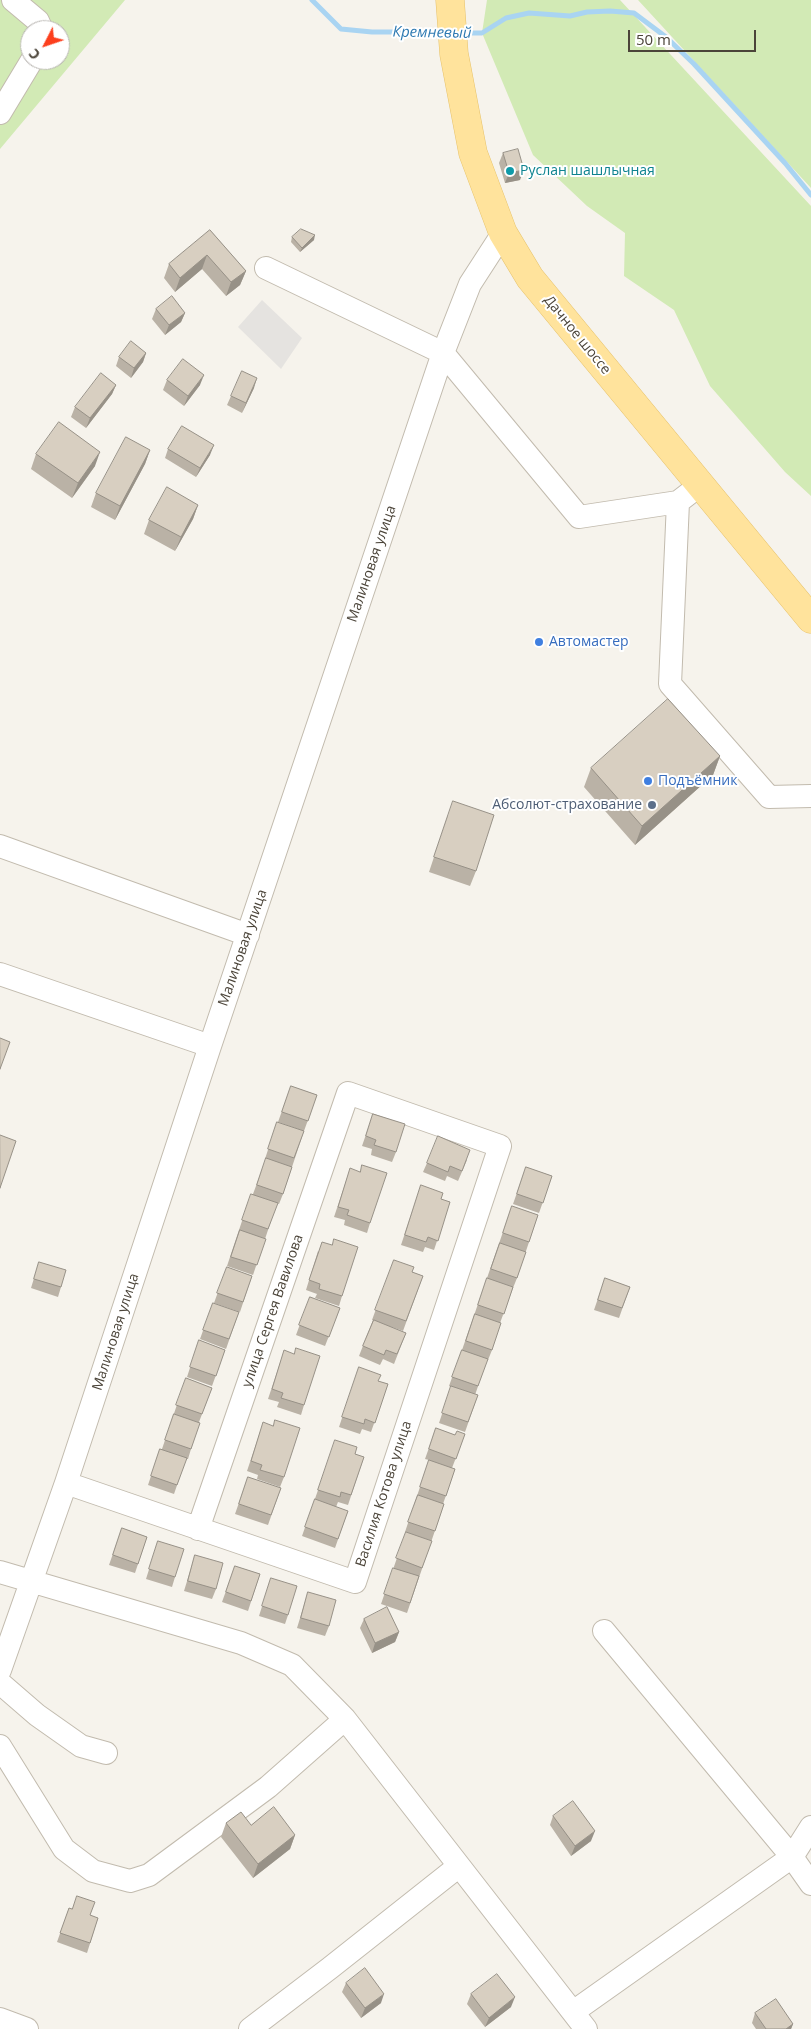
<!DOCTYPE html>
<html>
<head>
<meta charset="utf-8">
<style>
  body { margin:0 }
  #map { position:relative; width:811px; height:2029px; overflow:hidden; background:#f6f3ec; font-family:"Open Sans",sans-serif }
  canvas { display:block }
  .north { position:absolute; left:20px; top:20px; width:50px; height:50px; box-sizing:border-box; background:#fff; border:1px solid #b7b4b0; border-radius:50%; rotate:229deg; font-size:14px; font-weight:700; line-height:20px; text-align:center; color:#4b4439 }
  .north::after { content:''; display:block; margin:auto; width:18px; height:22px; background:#fc3f1d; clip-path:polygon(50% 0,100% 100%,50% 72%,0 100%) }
  .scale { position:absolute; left:628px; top:30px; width:128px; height:22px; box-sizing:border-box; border:2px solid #4b4439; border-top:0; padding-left:6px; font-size:15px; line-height:18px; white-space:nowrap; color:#4b4439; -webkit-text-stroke:4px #fff; paint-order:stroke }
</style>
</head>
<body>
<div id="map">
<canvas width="811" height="2029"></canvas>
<div class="north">С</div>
<div class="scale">50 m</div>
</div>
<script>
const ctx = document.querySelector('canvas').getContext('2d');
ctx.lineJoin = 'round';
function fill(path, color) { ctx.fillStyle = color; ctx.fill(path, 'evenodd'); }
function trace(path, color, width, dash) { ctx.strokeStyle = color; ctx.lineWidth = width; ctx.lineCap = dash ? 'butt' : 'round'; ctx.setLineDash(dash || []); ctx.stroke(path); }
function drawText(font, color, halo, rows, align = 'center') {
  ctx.font = font + ' "Open Sans",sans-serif'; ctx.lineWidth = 4; ctx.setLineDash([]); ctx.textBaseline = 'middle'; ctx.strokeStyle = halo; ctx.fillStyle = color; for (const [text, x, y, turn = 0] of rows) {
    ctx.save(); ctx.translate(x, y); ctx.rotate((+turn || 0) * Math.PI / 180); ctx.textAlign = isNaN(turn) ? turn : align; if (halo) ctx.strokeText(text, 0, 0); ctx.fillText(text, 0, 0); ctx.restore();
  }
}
fill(new Path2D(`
  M0 0H125L0 149ZM30 30H60V60H30Z
  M487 0H620L811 206V496L785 472 710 386 674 310 624 276 625 233 587 206 533 155 482 33Z
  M638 0H811V188Z`), '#d2eab5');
fill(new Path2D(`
  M262 300 302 338 281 369 238 327Z`), '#e5e3e0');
trace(new Path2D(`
  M312 0 341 29 372 32H444
  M460 33H482L506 18 529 13 570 16 587 12 610 11 634 13 666 37 694 64 785 163 811 195`), '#a9d4f2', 5);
const minor = new Path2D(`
  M13 0 38 21 42 30
  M0 113 32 60
  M266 268 443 353 579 517 678 502 700 485
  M678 502 670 684 769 797 811 796
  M0 846 248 935
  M0 974 210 1046
  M66 1483 355 1582 500 1146 348 1093 198 1529
  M0 1572 241 1643 292 1665 345 1719 586 2029
  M604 1631 792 1857 811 1884
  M0 1670 66 1483 210 1046 443 353 470 284 503 233
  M0 1683 37 1715 81 1746 106 1753
  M0 1746 64 1849 93 1871 130 1881 149 1875 268 1787 345 1719
  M573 2012 792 1857 811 1827
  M0 2019 27 2029
  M250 2029 330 1968 459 1866`);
const major = new Path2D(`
  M450 0 454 54 473 153 503 233 530 278 811 619`);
trace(minor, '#c2bbae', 24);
trace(major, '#e6c16a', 29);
trace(minor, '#fff', 22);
trace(major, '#ffe39c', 28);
fill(new Path2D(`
  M503 153 520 180 505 183 499 163Z
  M210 230 246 271 240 285 226 296 202 269 175 292 164 278 169 264Z
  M292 237 314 240 300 252 291 242Z
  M156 309 185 313 181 322 165 335 152 319Z
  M146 353 143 362 131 378 116 366 119 357Z
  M167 380 200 385 184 406 163 390Z
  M116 385 112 394 86 428 71 417 75 407Z
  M254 388 242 413 227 405 231 396Z
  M168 449 210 455 196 477 165 458Z
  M150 450 145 464 115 520 91 507 96 493Z
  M36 454 95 466 72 498 31 469Z
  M198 505 193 519 175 551 144 534 149 520Z
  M720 756 713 775 635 845 584 787 591 768Z
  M448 815 476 871 470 886 429 872Z
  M291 1086 317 1095 304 1131 278 1122Z
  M373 1114 396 1152 392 1162 371 1155 372 1149 362 1146Z
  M277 1122 304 1131 283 1194 279 1204 277 1203 253 1275 227 1266 248 1203 253 1194 266 1159H265Z
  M467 1160 458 1181 447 1176 445 1181 423 1172 427 1163Z
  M526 1167 552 1176 539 1213 513 1204Z
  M360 1172 370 1223 367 1233 344 1225 345 1220 334 1217 347 1178Z
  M421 1185 441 1199 450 1202 434 1250 425 1247 423 1252 401 1245Z
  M512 1206 538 1215 517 1278 513 1288 500 1323 492 1350 488 1360H487L475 1395H478L465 1432 439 1423 451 1387 449 1386 462 1350Z
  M318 1251 342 1296 339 1306 315 1298 317 1294 306 1290Z
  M394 1260 412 1272 423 1276 403 1331 389 1326 406 1333 394 1364 383 1359 380 1365 359 1356 373 1320H372Z
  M39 1262 61 1287 58 1297 31 1288Z
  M227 1267 252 1276 240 1312 214 1303Z
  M605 1278 630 1287 619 1318 594 1310Z
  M310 1297 340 1308 325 1346 296 1335Z
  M213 1303 239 1312 226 1349 200 1339Z
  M199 1340 225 1350 212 1386 187 1377Z
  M281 1360 304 1405 301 1415 277 1407 279 1402 268 1399Z
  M359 1367 378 1381 388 1384 371 1432 362 1429 360 1434 339 1427Z
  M186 1378 212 1388 199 1422 191 1449 188 1459H186L174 1494 148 1485 160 1449H162Z
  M436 1428 455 1435 465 1434 452 1468 455 1469 443 1504H444L407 1613 381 1604 406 1532H405L429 1460 425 1459Z
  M260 1432 284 1477 280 1487 257 1479 258 1475 247 1471Z
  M332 1450 355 1454 364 1457 348 1505 338 1502 336 1507 348 1511 335 1548 302 1536Z
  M248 1477 281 1488 268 1525 235 1514Z
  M122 1528 147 1537 135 1573 109 1565Z
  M158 1541 175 1577 172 1587 146 1579Z
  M195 1555 216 1589 212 1599 184 1591Z
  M235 1566 260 1574 248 1611 222 1602Z
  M271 1578 288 1615 285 1624 259 1616Z
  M308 1592 329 1626 325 1636 297 1628Z
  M364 1619 399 1632 395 1642 372 1653 360 1628Z
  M553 1816 591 1841 571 1856 550 1825Z
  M226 1823 295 1835 290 1849 253 1878 221 1837Z
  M69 1908 98 1918 87 1953 57 1942Z
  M346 1983 381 2003 361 2018 342 1992Z
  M471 1994 511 2007 485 2027 467 2004Z
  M755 2013 793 2024 791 2029H756L752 2023Z`), '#bab2a6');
fill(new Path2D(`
  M524 170 520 180 505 183 509 173Z
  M315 235 314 240 300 252 302 248Z
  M207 255 202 269 175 292 180 278Z
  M246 271 240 285 226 296 231 282Z
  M185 313 181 322 165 335 169 325Z
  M146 353 143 362 131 378 134 368Z
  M204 375 200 385 184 406 188 396Z
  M257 378 254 388 242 413 246 403Z
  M116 385 112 394 86 428 90 418Z
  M214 445 210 455 196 477 200 468Z
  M150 450 145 464 115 520 120 506Z
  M100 452 95 466 72 498 78 483Z
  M198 505 193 519 175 551 181 537Z
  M720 756 713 775 635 845 642 826Z
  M399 1632 395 1642 372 1653 375 1643Z
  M595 1831 591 1841 571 1856 575 1846Z
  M295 1835 290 1849 253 1878 258 1864Z
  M384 1994 381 2003 361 2018 365 2008Z
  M515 1997 511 2007 485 2027 489 2018Z
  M793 2024 791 2029H786Z`), '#979187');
const building = new Path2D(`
  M518 149 524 170 509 173 503 153Z
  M301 229 315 235 302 248 292 237Z
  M210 230 246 271 231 282 207 255 180 278 169 264Z
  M172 296 185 313 169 325 156 309Z
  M131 341 146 353 134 368 119 357Z
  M183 359 204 375 188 396 167 380Z
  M242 371 257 378 246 403 231 396Z
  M101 373 116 385 90 418 75 407Z
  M59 422 100 452 78 483 36 454Z
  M182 426 214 445 200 468 168 449Z
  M126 437 150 450 120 506 96 493Z
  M167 487 198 505 181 537 149 520Z
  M668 699 720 756 642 826 591 768Z
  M453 801 494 815 476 871 434 857Z
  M0 1038 10 1042 0 1069Z
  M291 1086 317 1095 308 1121 282 1112Z
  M373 1114 405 1124 396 1152 374 1145 376 1140 366 1136Z
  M277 1122 304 1131 294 1158 268 1149Z
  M0 1135 16 1141 0 1188Z
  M438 1136 470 1150 462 1171 450 1166 448 1172 427 1163Z
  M266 1158 292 1167 283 1194 257 1185Z
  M362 1165 387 1173 370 1223 347 1215 349 1210 338 1207 350 1168 360 1172Z
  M526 1167 552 1176 543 1203 517 1194Z
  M421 1185 443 1193 441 1199 450 1202 438 1241 428 1237 426 1242 405 1235Z
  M251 1194 278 1203 268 1229 242 1220Z
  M512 1206 538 1215 529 1242 503 1233Z
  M240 1230 266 1239 257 1265 231 1257Z
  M334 1239 358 1247 342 1296 319 1289 320 1284 309 1280 322 1242 332 1245Z
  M500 1243 526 1252 517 1278 491 1269Z
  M394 1260 414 1267 412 1272 423 1276 406 1321 375 1310Z
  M39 1262 66 1270 61 1287 34 1279Z
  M227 1267 252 1276 243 1302 217 1293Z
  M487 1278 513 1287 504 1314 478 1305Z
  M605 1278 630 1287 622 1308 598 1300Z
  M310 1297 340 1308 329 1337 299 1325Z
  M213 1303 239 1312 229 1339 203 1330Z
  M475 1314 501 1323 492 1350 466 1341Z
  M374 1320 406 1333 397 1354 386 1350 384 1355 363 1346Z
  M199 1340 225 1350 216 1376 190 1367Z
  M296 1348 320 1356 304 1405 281 1398 283 1393 272 1389 284 1350 294 1354Z
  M462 1350 488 1359 478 1386 452 1377Z
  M359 1367 381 1375 378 1381 388 1384 375 1423 365 1419 364 1424 342 1417Z
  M186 1378 212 1388 202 1414 176 1405Z
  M451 1386 478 1395 468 1422 442 1413Z
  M174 1414 200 1423 191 1449 165 1440Z
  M275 1420 300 1428 284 1477 260 1470 262 1465 251 1461 263 1422 273 1426Z
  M436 1428 455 1435 457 1431 465 1434 456 1459 429 1449Z
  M335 1440 357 1447 355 1454 364 1457 351 1495 341 1492 340 1497 318 1490Z
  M160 1449 187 1458 177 1485 151 1476Z
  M429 1460 455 1469 446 1496 420 1487Z
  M248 1477 281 1488 271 1515 239 1504Z
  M418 1495 444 1504 435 1531 408 1522Z
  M315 1499 348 1511 338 1539 305 1527Z
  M122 1528 147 1537 138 1564 113 1555Z
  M406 1532 432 1541 422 1568 396 1558Z
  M158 1541 184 1549 175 1577 149 1569Z
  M195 1555 223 1563 216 1589 188 1581Z
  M235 1566 260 1574 251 1601 226 1592Z
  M393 1568 419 1576 410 1603 384 1594Z
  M271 1578 297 1586 288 1615 262 1606Z
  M308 1592 336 1600 329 1626 301 1618Z
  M387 1607 399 1632 375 1643 364 1619Z
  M573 1801 595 1831 575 1846 553 1816Z
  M274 1807 295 1835 258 1864 226 1823 241 1812 251 1825Z
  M77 1896 95 1902 90 1915 98 1918 90 1943 60 1933 69 1908 72 1909Z
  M365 1968 384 1994 365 2008 346 1983Z
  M497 1974 515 1997 489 2018 471 1994Z
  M776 1999 793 2024 786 2029H766L755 2013Z`);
fill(building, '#d8cfc1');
trace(building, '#979187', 1);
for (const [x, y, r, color] of [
  [510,171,5,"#0f9aa8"],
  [539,642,5,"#3f7fe0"],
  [648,781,5,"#3f7fe0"],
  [652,805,5,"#5c6f8a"]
]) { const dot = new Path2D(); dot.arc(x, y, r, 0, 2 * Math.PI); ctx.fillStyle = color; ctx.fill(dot); trace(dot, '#fff', 2); }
drawText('14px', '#0d838f', '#fff', [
  ["Руслан шашлычная",520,171]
], 'left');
drawText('14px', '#4b4439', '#fff', [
  ["Дачное шоссе",577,335,51],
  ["Малиновая улица",372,564,-71],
  ["Малиновая улица",243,948,-71],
  ["улица Сергея Вавилова",273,1311,-71],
  ["Малиновая улица",116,1332,-72],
  ["Василия Котова улица",384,1494,-72]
]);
drawText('14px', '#366cbe', '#fff', [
  ["Автомастер",549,642],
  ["Подъёмник",658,781]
], 'left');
drawText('14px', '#4e5e75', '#fff', [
  ["Абсолют-страхование",642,805]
], 'right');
drawText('italic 15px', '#2e7ab2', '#fff', [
  ["Кремневый",432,33,1]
]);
</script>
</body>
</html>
